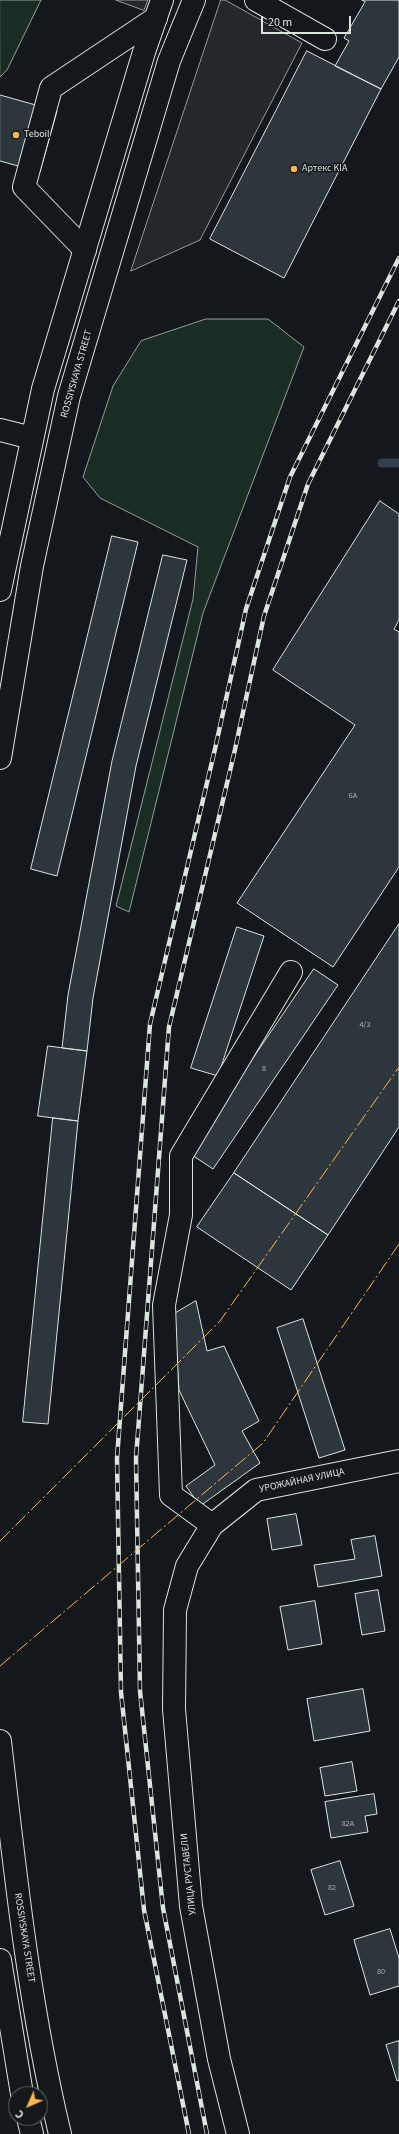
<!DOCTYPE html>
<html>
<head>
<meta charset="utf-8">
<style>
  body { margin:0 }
  #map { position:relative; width:399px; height:2134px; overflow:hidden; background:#14181c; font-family:"Source Sans 3",sans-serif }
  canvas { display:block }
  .north { position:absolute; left:8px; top:2086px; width:40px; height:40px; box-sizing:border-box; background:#14181c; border:1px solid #626a69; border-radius:50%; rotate:225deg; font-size:11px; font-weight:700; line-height:16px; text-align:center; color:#d8e6dc }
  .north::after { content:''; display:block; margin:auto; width:14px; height:18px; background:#ffb74d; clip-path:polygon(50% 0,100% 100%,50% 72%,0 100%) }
  .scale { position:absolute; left:261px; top:16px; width:90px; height:18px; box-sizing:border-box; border:2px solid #d8e6dc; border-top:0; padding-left:5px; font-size:12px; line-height:14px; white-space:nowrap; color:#d8e6dc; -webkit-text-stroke:3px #14181c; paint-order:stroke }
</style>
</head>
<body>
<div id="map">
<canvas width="399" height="2134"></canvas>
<div class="north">С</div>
<div class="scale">20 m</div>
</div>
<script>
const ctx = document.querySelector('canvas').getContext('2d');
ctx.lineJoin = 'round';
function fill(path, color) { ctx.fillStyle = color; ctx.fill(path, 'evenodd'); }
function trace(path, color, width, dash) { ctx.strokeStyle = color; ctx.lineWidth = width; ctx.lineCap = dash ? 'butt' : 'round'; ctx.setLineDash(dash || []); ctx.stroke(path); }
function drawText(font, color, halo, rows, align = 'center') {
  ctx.font = font + ' "Source Sans 3",sans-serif'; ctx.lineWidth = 3; ctx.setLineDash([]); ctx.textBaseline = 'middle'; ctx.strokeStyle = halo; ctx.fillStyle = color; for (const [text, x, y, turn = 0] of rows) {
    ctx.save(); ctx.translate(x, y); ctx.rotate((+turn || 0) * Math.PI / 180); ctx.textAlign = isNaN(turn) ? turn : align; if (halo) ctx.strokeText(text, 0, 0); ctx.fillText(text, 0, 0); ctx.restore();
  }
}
const green = new Path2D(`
  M0 0H41L7 70 0 77Z
  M206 319H268L304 347 203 613 129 912 116 906 193 599 198 547 100 498 83 477 113 386 141 341Z`);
fill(green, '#1a2d24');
trace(green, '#939e99', 1);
const parking = new Path2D(`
  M116 0H148L144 10Z
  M221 0H225L302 43 200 240 131 271Z`);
fill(parking, '#24282b');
trace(parking, '#939e99', 1);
trace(new Path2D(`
  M382 463H399`), '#2f3f4d', 9);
const building = new Path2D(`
  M362 0H399V57L381 89 335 66 349 41 344 38 365 2Z
  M307 51 381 89 284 278 210 239Z
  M0 95 57 111 40 172 0 161Z
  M380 501 399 514V620L394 629 399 632V867L333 967 237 903 355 725 273 670Z
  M112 536 138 542 57 876 31 869Z
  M163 555 187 560 136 766 93 998 87 1051 62 1048 68 995 112 761Z
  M399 924V1127L328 1235 234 1173Z
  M237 927 264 936 218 1076 191 1068Z
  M314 969 338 985 213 1169 189 1153Z
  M48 1046 87 1051 78 1121 38 1116Z
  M53 1118 78 1121 48 1424 23 1422Z
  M234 1173 328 1235 291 1290 197 1227Z
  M196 1301 207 1351 224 1346 259 1421 242 1431 260 1463 200 1506 186 1486 215 1465 179 1390 174 1314Z
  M303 1319 345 1450 319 1458 277 1328Z
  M296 1514 302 1545 272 1550 267 1519Z
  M375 1536 382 1576 318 1587 314 1565 355 1559 351 1540Z
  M378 1590 385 1631 362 1635 355 1594Z
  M315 1601 322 1644 288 1650 280 1607Z
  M363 1689 370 1731 314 1741 307 1699Z
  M352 1762 357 1791 325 1796 320 1768Z
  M374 1794 377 1814 365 1816 368 1832 331 1838 325 1802Z
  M340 1861 354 1906 325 1915 311 1870Z
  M390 1929 399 1958V1986L370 1995 354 1940Z
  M399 2041V2080L397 2081 386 2045Z`);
fill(building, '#2c363c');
trace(building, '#d8e6dc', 1);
const minor = new Path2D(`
  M256 0 325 39
  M85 250 24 187 51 88 156 18
  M0 430 32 438
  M212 1525 171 1495 164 1305 181 1215V1156L291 972
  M238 2134 219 2059 191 1906 174 1709 175 1610 187 1566 212 1525 256 1490 399 1461`);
const major = new Path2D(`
  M0 590 43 389 144 52 162 0
  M0 758 32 566 69 396 169 61 194 0
  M0 1741C15 1872 29 2005 60 2134
  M0 1960 22 2094
  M28 2118 32 2134`);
trace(minor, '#d8e6dc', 24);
trace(major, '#d8e6dc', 24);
trace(minor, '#14181c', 22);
trace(major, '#14181c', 22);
const rail = new Path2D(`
  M189 2134 144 1910 121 1692 117 1458 150 1024 215 749 246 609 290 477 399 258
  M207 2134 163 1908 140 1691 136 1458 169 1027 234 754 264 616 308 484 399 301`);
trace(rail, '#d8e6dc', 4.5);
trace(rail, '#14181c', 3, [9]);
trace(new Path2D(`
  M0 1541 220 1321 399 1067
  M0 1666 263 1443 399 1244`), '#ffb74d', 1, [14, 3, 2, 3]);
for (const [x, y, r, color] of [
  [16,135,4,"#ffb74d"],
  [294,169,4,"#ffb74d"]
]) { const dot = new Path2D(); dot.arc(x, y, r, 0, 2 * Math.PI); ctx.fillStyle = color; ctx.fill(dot); trace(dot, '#14181c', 1.5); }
drawText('8px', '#adbab4', null, [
  ["6А",353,796],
  ["4/3",365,1025],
  ["8",264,1069],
  ["82А",348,1824],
  ["82",332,1888],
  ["80",381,1972]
]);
drawText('10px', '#d8e6dc', '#14181c', [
  ["Teboil",24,135],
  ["Артекс KIA",302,169]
], 'left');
drawText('10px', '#d8e6dc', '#14181c', [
  ["ROSSIYSKAYA STREET",77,374,-74],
  ["УРОЖАЙНАЯ УЛИЦА",302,1481,-12],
  ["УЛИЦА РУСТАВЕЛИ",189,1874,-96],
  ["ROSSIYSKAYA STREET",24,1938,81]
]);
</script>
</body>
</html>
